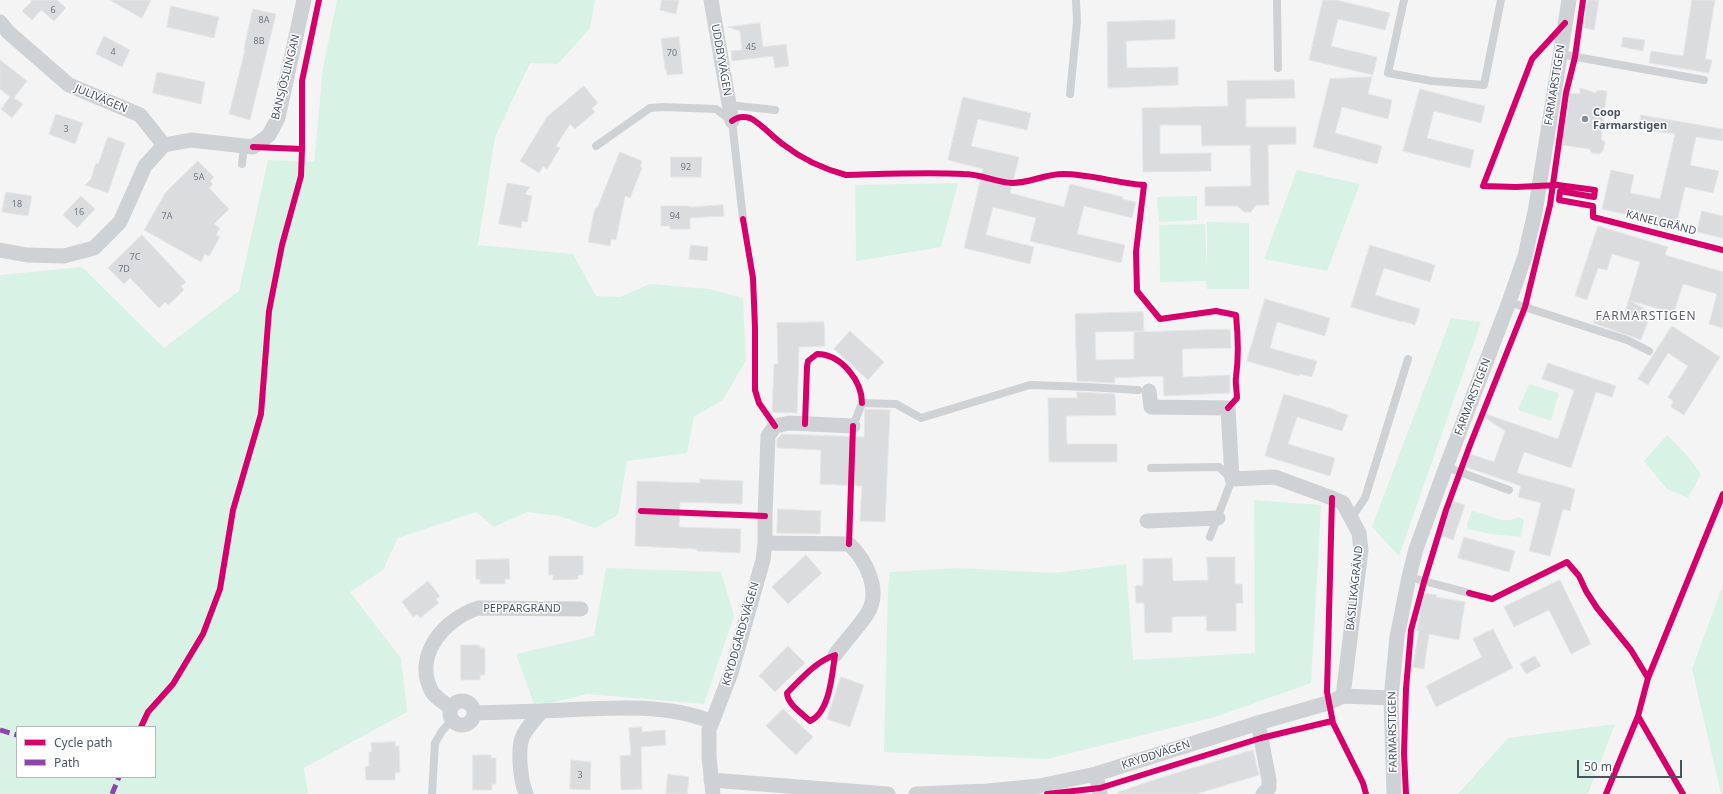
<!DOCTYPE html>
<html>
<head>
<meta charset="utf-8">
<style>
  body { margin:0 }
  #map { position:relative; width:1723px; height:794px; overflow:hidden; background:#f4f4f4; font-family:"Noto Sans",sans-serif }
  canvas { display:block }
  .legend { position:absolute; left:16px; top:726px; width:140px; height:52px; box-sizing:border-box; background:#fff; border:1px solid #b6bbc0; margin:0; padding:5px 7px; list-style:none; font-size:12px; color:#495462 }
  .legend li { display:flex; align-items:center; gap:8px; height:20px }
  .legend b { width:20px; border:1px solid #b6bbc0 }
  .scale { position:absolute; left:1577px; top:760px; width:105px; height:18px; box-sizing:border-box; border:2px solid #495462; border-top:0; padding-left:5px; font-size:12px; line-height:14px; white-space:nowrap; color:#495462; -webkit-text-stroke:3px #fff; paint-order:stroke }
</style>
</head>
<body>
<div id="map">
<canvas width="1723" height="794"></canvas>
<ul class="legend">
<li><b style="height:5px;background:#d6006c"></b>Cycle path</li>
<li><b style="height:5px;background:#8e44ad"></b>Path</li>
</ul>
<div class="scale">50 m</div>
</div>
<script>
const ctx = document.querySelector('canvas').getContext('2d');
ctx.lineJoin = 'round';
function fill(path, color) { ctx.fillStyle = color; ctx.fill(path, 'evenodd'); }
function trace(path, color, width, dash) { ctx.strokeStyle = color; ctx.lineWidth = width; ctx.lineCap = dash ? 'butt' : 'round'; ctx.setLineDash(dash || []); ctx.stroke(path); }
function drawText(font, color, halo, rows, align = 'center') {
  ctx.font = font + ' "Noto Sans",sans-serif'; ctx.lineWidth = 3; ctx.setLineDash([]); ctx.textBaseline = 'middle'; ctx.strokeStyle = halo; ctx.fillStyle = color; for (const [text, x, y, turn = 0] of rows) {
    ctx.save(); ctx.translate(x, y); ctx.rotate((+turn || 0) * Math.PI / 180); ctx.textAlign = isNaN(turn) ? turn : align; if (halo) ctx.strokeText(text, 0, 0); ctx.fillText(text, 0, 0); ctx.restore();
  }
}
fill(new Path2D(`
  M337 0H595L590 28 558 64 530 63 495 137 478 245 573 254 596 296 620 297 650 284 710 289 743 298 746 360 723 400 694 417 687 453 627 461 618 515 595 528 559 516 527 512 494 527 476 512 398 538 383 570 350 592 401 658 407 712 304 768 308 794H0V275L82 267 164 348 239 291 268 160 314 162 323 68ZM17 727H155V777H17Z
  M1297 170 1360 184 1327 271 1264 259Z
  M958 183 941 247 856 261 855 185Z
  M1197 196V220L1159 222 1157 197Z
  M1207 222 1249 223V289H1207L1206 281 1160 282 1159 225 1205 224 1207 270Z
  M1451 318 1481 322 1399 556 1372 527Z
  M1529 384 1559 393 1551 421 1518 410Z
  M1667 435 1685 453 1701 474 1688 498 1667 489 1644 461Z
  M1254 500 1321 505 1311 683 1215 717 1047 759 884 752 888 588 890 572 958 568 1053 573 1126 564 1133 660 1255 653Z
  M1472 511C1486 513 1506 526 1518 517L1524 519 1521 537 1491 534 1468 529 1467 524Z
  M606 568 721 572 734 616 704 704 587 694 535 707 516 654 594 636Z
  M1723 585V794H1721L1692 669Z
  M1615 724 1588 794H1458L1508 738Z`), '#d8f3e5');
const building = new Path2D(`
  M31 0H57L66 8 54 21 41 10 32 20 22 11 32 1Z
  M110 0H151L142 18Z
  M662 0H679L676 14 660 10Z
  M1323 0H1336L1390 13 1385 30 1338 19 1331 46 1377 57 1373 75 1309 60Z
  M1588 0H1599L1594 30 1584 28Z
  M1692 0H1715L1705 59 1712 60 1709 73 1649 63 1651 51 1683 56Z
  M171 6 219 17 214 38 167 27Z
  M253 9 276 14 250 120 229 114 245 50H244Z
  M1175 20V39L1126 41 1127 68 1178 67V85L1108 88 1107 22Z
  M760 23 763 47 786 44 789 66 775 68 773 56 732 61 731 51 742 50 740 31 728 27Z
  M104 36 130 50 122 67 96 54Z
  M679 37 683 74 667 75 666 69H665L661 39Z
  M1623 37 1645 40 1643 51 1622 47Z
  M0 60 27 81 14 98 23 104 12 118 1 109 10 97 0 89Z
  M157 72 205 82 201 104 153 93Z
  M1372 77 1368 94 1392 100 1388 119 1342 107 1335 133 1382 146 1377 164 1313 147 1330 79Z
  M1294 80 1295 98 1246 99V127H1296V144L1268 145 1269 205H1256L1251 212H1244L1237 206H1205V187L1251 186 1250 145 1202 146 1201 125H1160V154L1211 153V171L1143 172 1142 108 1228 106 1227 81Z
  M584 86 598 103 592 108 595 112 575 129 570 124 556 146 560 148 547 169 543 166 539 173 520 161 547 117Z
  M1580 88 1596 93 1597 90 1607 91 1601 139 1605 142 1603 151 1599 154 1592 153 1589 149 1562 145 1570 93 1580 94Z
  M1420 89 1485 106 1481 123 1434 111 1427 138 1474 150 1470 168 1403 151Z
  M963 97 1031 113 1027 130 978 119 971 146 1019 157 1010 193 1064 207 1070 184 1123 197 1122 199 1136 202 1132 218 1084 206 1077 234 1125 245 1121 263 1030 241 1036 218 993 207 986 235 1034 247 1030 264 964 248 983 169 948 160Z
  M56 114 83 123 75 144 49 134Z
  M1641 115 1723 129V141L1696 137 1690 165 1719 171 1713 193 1685 187 1676 226 1602 209 1611 170 1634 175 1630 193 1660 199 1675 134 1639 129Z
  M108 137 125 143 108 193 85 185 91 179 96 163 98 164Z
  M620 152 642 161 640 167 642 168 630 198 625 196 616 240 611 239 610 246 588 242 595 208H597Z
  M671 157H702L701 177H671Z
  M198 161 214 177 210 181 213 184 209 188 229 209 214 224 220 228 216 235 220 237 209 256 205 254 201 262 144 230 166 192Z
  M507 183 530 187 525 194 532 196 527 222 522 221 521 228 499 224Z
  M6 192 32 196 28 216 2 212Z
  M81 196 95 209 77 228 63 215Z
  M723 205 724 216 690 218V229H670V226H661V206H690V207Z
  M1702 211 1723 216V238L1697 232Z
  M1598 226 1668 247 1665 255 1723 272V328L1709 324 1717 294 1683 284 1674 313 1631 301 1651 313 1641 340 1593 323 1598 310 1623 319 1640 262 1612 254 1607 270 1598 268 1587 300 1575 296Z
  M142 235 186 282 181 286 184 290 168 305 165 302 159 308 130 278 124 284 108 268Z
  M691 245 708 247 707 261 689 259Z
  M1370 245 1435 265 1430 282 1384 268 1375 295 1420 309 1415 325 1402 321V322L1351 307Z
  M1265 299 1330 318 1325 336 1277 322 1270 348 1317 361 1312 377 1300 374 1299 376 1247 361Z
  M1143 312 1144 331 1095 332 1096 360 1134 359V332L1230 329 1231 348 1182 349 1183 377 1230 375V393L1164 396 1163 376 1114 378 1115 383 1077 381 1075 314Z
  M824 322 825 346 799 347 797 413 772 412 774 364H778L777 323Z
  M1672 326 1720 357 1684 415 1671 407 1673 401 1668 397 1688 366 1668 353 1648 385 1638 379Z
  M850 331 884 362 868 380 834 349Z
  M1548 363 1616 386 1612 397 1596 392 1571 468 1524 452 1517 473 1575 489 1570 511 1563 509 1550 556 1529 551 1541 503 1518 497 1521 486 1466 467 1470 454 1494 462 1505 431 1484 417 1486 414 1558 439 1574 390 1542 379Z
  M1077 392 1115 394 1116 415 1066 416 1067 444H1117V462H1049L1048 398H1077Z
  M1284 394 1336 410V411L1348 415 1342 431 1297 417 1288 444 1335 458 1330 476 1265 456Z
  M865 409 890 410 885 522 860 521 862 486 820 484 821 450 777 448V439L782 434 864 437Z
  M700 479 743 481 742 504 680 502 679 527 741 529 740 553 697 551V549L635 546 637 481 700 483Z
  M1453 501 1465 505 1453 540 1442 536Z
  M778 509 821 511 820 534 777 533Z
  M1464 537 1515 551 1509 572 1458 558Z
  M806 555 822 573 788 604 772 587Z
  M549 556H583V575H578V579L553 580V575H549Z
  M1207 557H1235V584H1242L1243 603H1236V631H1207L1206 616 1172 617V632L1145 633 1144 603H1136L1135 586 1143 585V559L1172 558 1173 581 1208 580Z
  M509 559 510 579H505V584H480V579H476V560Z
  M1560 580 1591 644 1571 654 1549 610 1514 627 1504 607Z
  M428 581 440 596 436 599 439 603 420 618 417 614 413 617 402 602Z
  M1424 593 1437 595 1436 597 1465 602 1459 640 1429 634 1424 669 1413 667 1419 631H1417Z
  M1493 629 1513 668 1436 707 1426 686 1482 657 1473 639Z
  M461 645H480V648H485V675H480V680H461Z
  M788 646 805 663 775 692 759 676Z
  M1535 656 1541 666 1526 674 1520 664Z
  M841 677 864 685 850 727 827 719Z
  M783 709 813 737 796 755 766 726Z
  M642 727V732L665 730 666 745 641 747 642 789 621 790 620 756 631 755 629 728Z
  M395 742V746H399L400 772 395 773V780H366L365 767 369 766V752H372L371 743Z
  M1253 750 1259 775 1196 794H1118V792L1160 778Z
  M473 755H491V758H496V784H492V790H473Z
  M571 760 591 762 590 790 570 789Z
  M668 774 689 777 687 794H666Z`);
fill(building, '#dbdcde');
trace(building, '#e5e6e7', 1);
trace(new Path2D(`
  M1277 0 1278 68
  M1404 0 1388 73 1432 81 1484 85 1501 0
  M1560 54 1704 80
  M1070 94 1077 22 1076 0
  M729 105 775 110
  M596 146 650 108 663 107 716 109 732 121 743 219
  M242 164 244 146
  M1509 302 1627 340 1649 351
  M853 426 862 403 896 404 921 418 1030 385 1088 387 1138 390
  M1446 467 1509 490
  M1151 468 1219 467 1232 479 1210 537
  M1352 517 1365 498 1408 359
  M1409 577 1469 593
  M432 794 435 743 442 731 452 720`), '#cfd2d5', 8);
trace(new Path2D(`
  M711 0 732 121
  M0 22 8 32 69 85 140 115 164 145
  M0 250 27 255 64 256 94 248 120 222 145 166 164 145 191 140 253 147 269 135 278 118 304 0
  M1149 391 1151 407 1228 408 1232 479 1275 477 1332 498 1343 503 1359 533 1361 550 1343 696
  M1147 521 1218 518
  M765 543 849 544C866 560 882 591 867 614 858 628 845 641 835 655
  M450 713a12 12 0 1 1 24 0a12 12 0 1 1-24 0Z
  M451 708C446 704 436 698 432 692 412 655 445 619 478 608L581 609
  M474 713 542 711
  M1258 723 1269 780V788L1263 794
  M1096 774 1100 794
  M711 780 888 794
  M526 794C521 782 518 755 521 742 523 730 535 720 542 711 596 709 662 701 712 722
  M713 794 709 757V730L731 673 763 560 765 543V516L768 436 775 426 789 423 853 426
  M916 794 987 791 1039 786 1096 774 1258 723 1328 703 1343 696 1391 698
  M1394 794 1391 698 1397 637 1409 577 1416 549 1446 467 1509 302 1525 256 1535 212 1569 0`), '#cfd2d5', 15);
trace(new Path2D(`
  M0 730 17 735
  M112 794 119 777`), '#8e44ad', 5, [10, 5]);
trace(new Path2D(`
  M1565 23 1532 59 1483 186 1516 187 1558 185 1595 190 1594 197 1560 191 1559 200 1593 206V217L1723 250
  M732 121C737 117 743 116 750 118 758 121 775 139 784 145 802 159 824 169 846 175 885 174 925 172 964 174 980 174 996 182 1012 183 1030 183 1045 174 1063 174 1090 174 1116 183 1144 185L1136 252 1137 291 1160 319 1216 311 1236 315C1238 335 1239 356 1236 377 1235 382 1237 392 1237 398L1228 408
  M302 149V81L319 0
  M743 219 753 278 755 328V390L759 403 775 426
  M805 424 807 367 808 361 817 354C841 354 862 381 862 403
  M1332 498 1327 692 1333 723 1363 783 1366 794
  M641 511 765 516
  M849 544 853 426
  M1469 593 1492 599 1567 562 1579 576 1586 591 1597 608 1631 650 1648 678
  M835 655C832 674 830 712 810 721 803 714 787 704 787 693 801 679 815 662 835 655Z
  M1638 716 1683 794
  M141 727 148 712 173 684 203 634 220 589 233 510 261 414 269 311 282 245 301 176 302 149 253 147
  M1047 794 1100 788 1261 738 1332 721
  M1406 794 1404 753 1406 689 1411 630 1424 582 1446 510 1470 445 1525 307 1550 205 1566 93 1575 57 1583 0
  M1606 794 1638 716 1648 678 1723 494`), '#d6006c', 6);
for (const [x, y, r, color] of [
  [1585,119,4,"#858c95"]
]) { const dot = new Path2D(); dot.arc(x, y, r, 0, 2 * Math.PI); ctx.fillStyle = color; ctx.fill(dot); trace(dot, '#fff', 1.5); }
drawText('9px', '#6f7882', null, [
  ["6",53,10],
  ["8A",264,20],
  ["8B",259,41],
  ["45",751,47],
  ["4",113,52],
  ["70",672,53],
  ["3",66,129],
  ["92",686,167],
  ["5A",199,177],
  ["18",17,204],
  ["16",79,212],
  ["7A",167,216],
  ["94",675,216],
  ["7C",135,257],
  ["7D",124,269],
  ["3",580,775]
]);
drawText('11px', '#495462', '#fff', [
  ["UDDBYVÄGEN",721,60,80],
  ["BANSJÖSLINGAN",286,77,-76],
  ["FARMARSTIGEN",1555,85,-81],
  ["JULIVÄGEN",101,99,23],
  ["KANELGRÄND",1661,223,14],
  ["FARMARSTIGEN",1473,397,-69],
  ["BASILIKAGRÄND",1355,588,-84],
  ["PEPPARGRÄND",522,609],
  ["KRYDDGÅRDSVÄGEN",741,634,-74],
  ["FARMARSTIGEN",1393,732,-91],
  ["KRYDDVÄGEN",1156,755,-18]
]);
drawText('bold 11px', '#495462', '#fff', [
  ["Coop",1593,113],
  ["Farmarstigen",1593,126]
], 'left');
ctx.letterSpacing = '1px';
drawText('12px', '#5f6268', '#fff', [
  ["FARMARSTIGEN",1646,317]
]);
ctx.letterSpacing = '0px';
</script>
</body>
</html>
